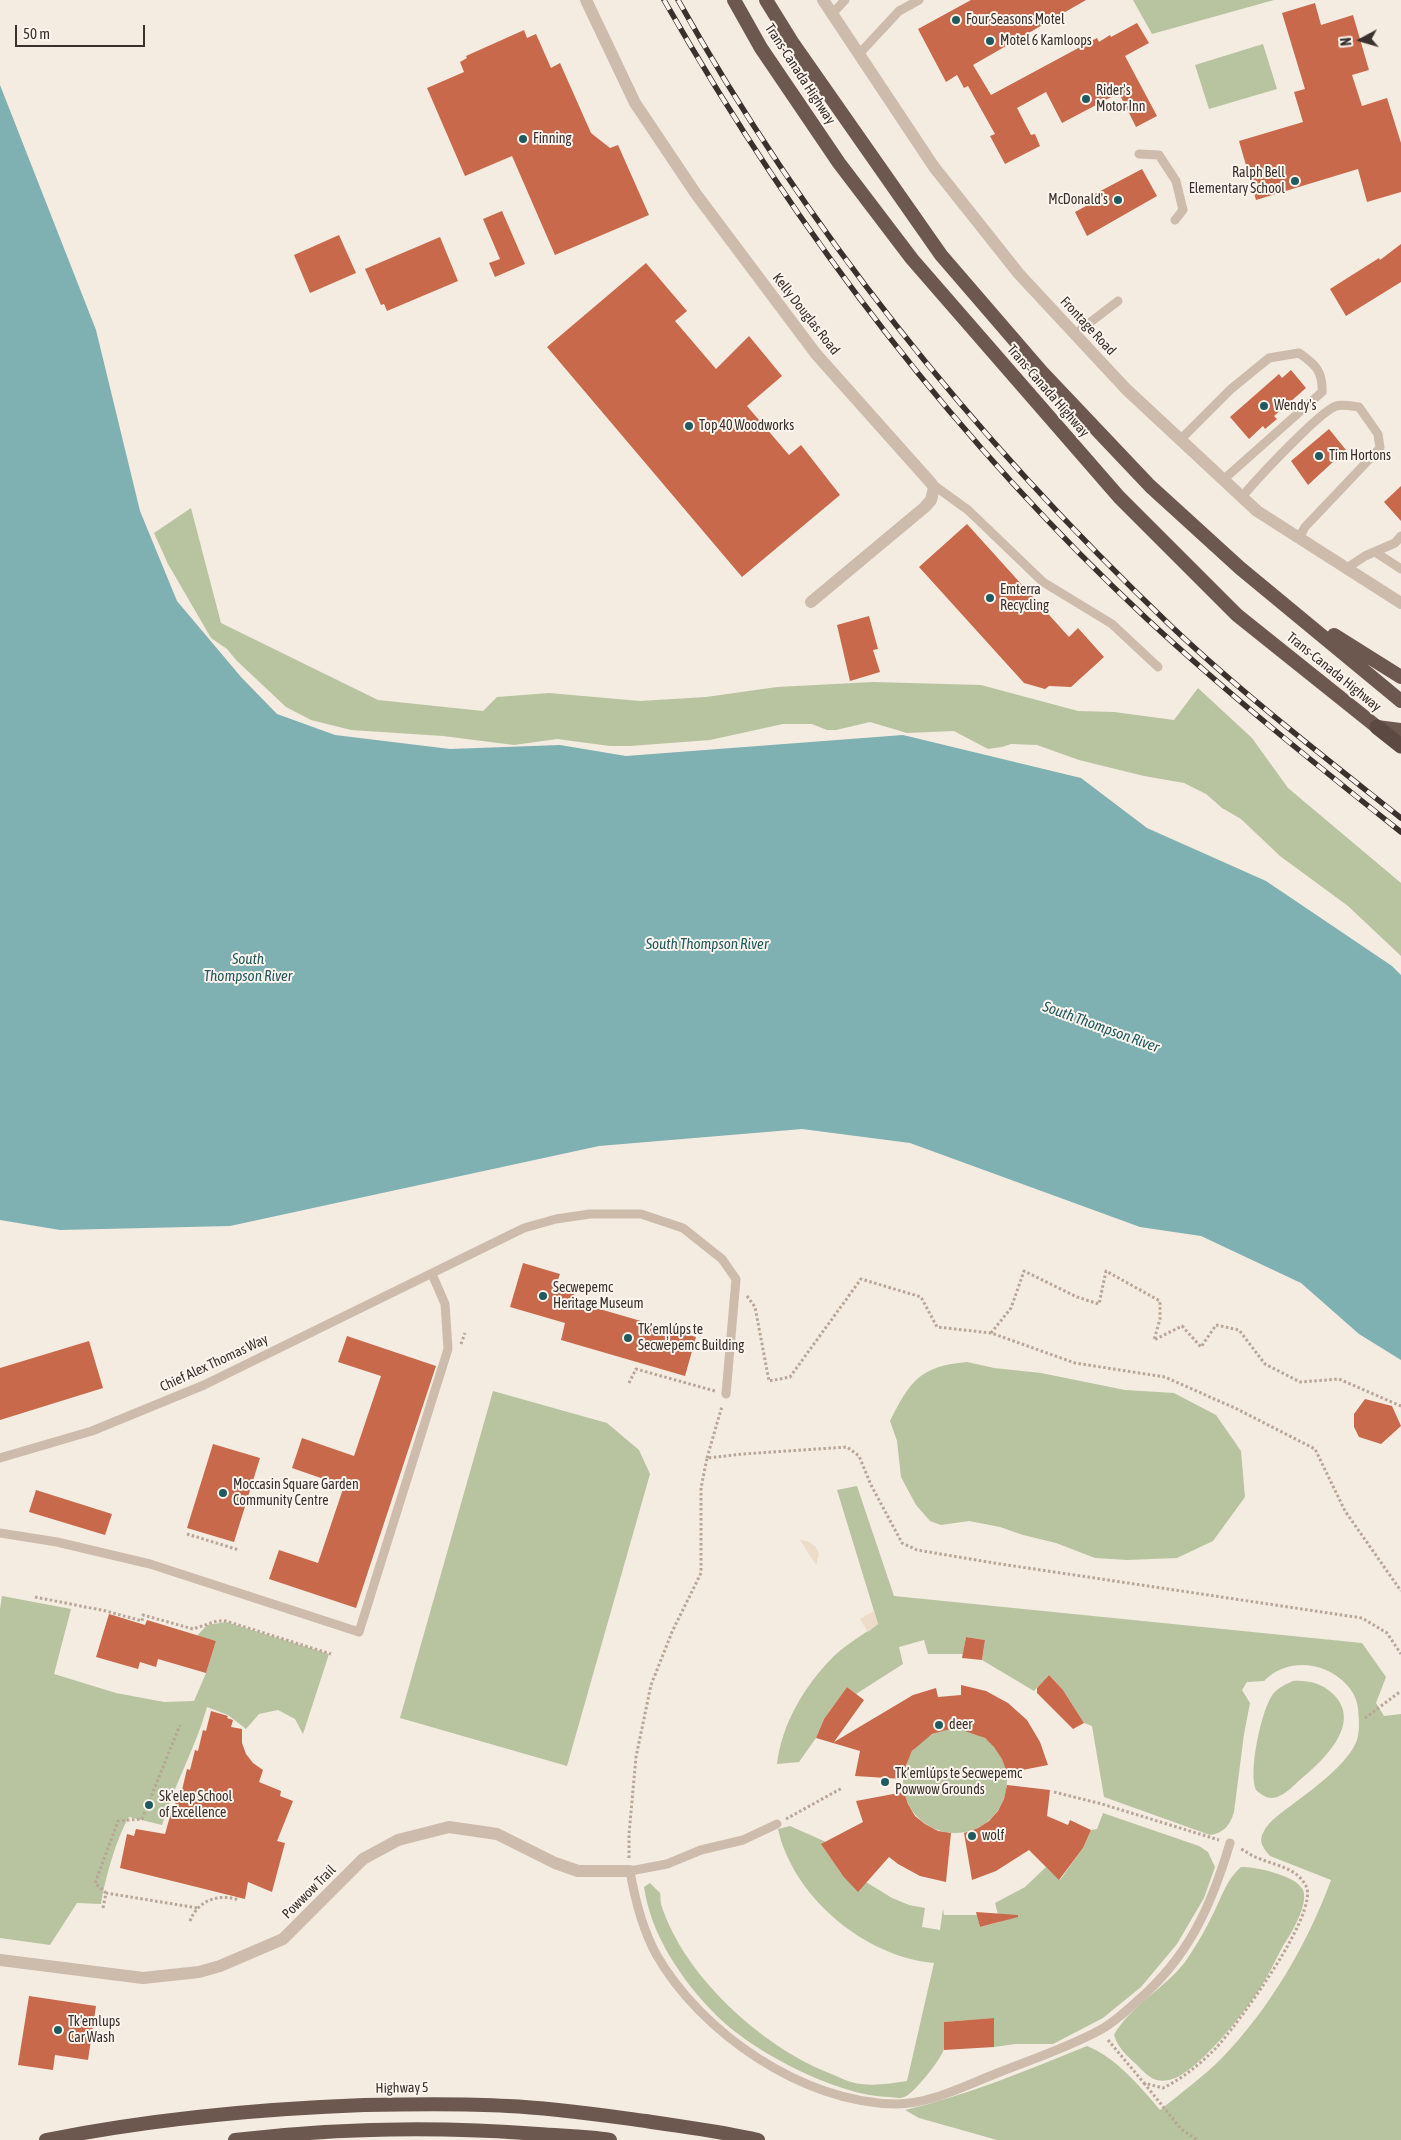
<!DOCTYPE html>
<html>
<head>
<meta charset="utf-8">
<style>
  body { margin:0 }
  #map { position:relative; width:1401px; height:2140px; overflow:hidden; background:#f4ebe1; font-family:"Asap Condensed",sans-serif }
  canvas { display:block }
  .north { position:absolute; left:1336px; top:15px; width:50px; height:50px; -webkit-text-stroke:4px #fbf5ee; paint-order:stroke; rotate:264deg; font-size:14px; font-weight:700; line-height:20px; text-align:center; color:#3b302b }
  .north::after { content:''; display:block; margin:auto; width:18px; height:22px; background:#3b302b; clip-path:polygon(50% 0,100% 100%,50% 72%,0 100%) }
  .scale { position:absolute; left:15px; top:25px; width:130px; height:22px; box-sizing:border-box; border:2px solid #3b302b; border-top:0; padding-left:6px; font-size:15px; line-height:18px; white-space:nowrap; color:#3b302b; -webkit-text-stroke:4px #fbf5ee; paint-order:stroke }
</style>
</head>
<body>
<div id="map">
<canvas width="1401" height="2140"></canvas>
<div class="north">N</div>
<div class="scale">50 m</div>
</div>
<script>
const ctx = document.querySelector('canvas').getContext('2d');
ctx.lineJoin = 'round';
function fill(path, color) { ctx.fillStyle = color; ctx.fill(path, 'evenodd'); }
function trace(path, color, width, dash) { ctx.strokeStyle = color; ctx.lineWidth = width; ctx.lineCap = dash ? 'butt' : 'round'; ctx.setLineDash(dash || []); ctx.stroke(path); }
function drawText(font, color, halo, rows, align = 'center') {
  ctx.font = font + ' "Asap Condensed",sans-serif'; ctx.lineWidth = 4; ctx.setLineDash([]); ctx.textBaseline = 'middle'; ctx.strokeStyle = halo; ctx.fillStyle = color; for (const [text, x, y, turn = 0] of rows) {
    ctx.save(); ctx.translate(x, y); ctx.rotate((+turn || 0) * Math.PI / 180); ctx.textAlign = isNaN(turn) ? turn : align; if (halo) ctx.strokeText(text, 0, 0); ctx.fillText(text, 0, 0); ctx.restore();
  }
}
fill(new Path2D(`
  M1133 0H1274L1152 34Z
  M1263 44 1277 89 1209 109 1195 65Z
  M191 508 221 623 378 700 483 711 497 697 549 693 640 701 706 697 777 687 873 682 981 685 1078 711 1114 712 1174 720 1198 688 1252 738 1288 788 1401 883V956L1348 906 1280 856 1241 819 1222 808 1206 794 1184 783 1144 776 1079 760 1037 745 1011 744 1002 747 988 749 954 731 907 733 870 722 836 730H827L812 724H783L710 740 630 746H610L557 739 514 745 443 736 351 730 311 720 286 707 237 661 227 649 211 638 168 564 154 533Z
  M967 1362 994 1368 1041 1373 1125 1390 1174 1393 1216 1415 1241 1451 1245 1497 1213 1541 1177 1558 1127 1560 1095 1558 1056 1543 1023 1535 1000 1527 969 1521 941 1525 930 1521 916 1505 901 1477 897 1441 890 1421C910 1381 920 1366 967 1362Z
  M493 1391 607 1423 639 1450 650 1474 567 1766 400 1718Z
  M857 1486 894 1596 1362 1643 1386 1677 1376 1703 1384 1716 1401 1714V2140H997L919 2118 905 2110C968 2095 1028 2070 1087 2046 1114 2056 1142 2088 1160 2110 1181 2093 1203 2077 1222 2058 1270 2008 1307 1945 1331 1880L1270 1856C1264 1849 1258 1842 1263 1833 1269 1820 1283 1812 1293 1804 1313 1789 1349 1763 1357 1740 1360 1730 1359 1719 1358 1709 1357 1692 1342 1677 1326 1670 1305 1661 1280 1664 1264 1681L1247 1682 1242 1690 1250 1703 1244 1734 1234 1812C1230 1825 1224 1833 1210 1835L1104 1797 1092 1726 1084 1723 1063 1690 1049 1675 1034 1691 982 1660 985 1640 966 1637 963 1654H928L924 1640 899 1647 903 1664 856 1694 847 1687 824 1719 816 1738 799 1762 777 1764C782 1723 805 1685 834 1656 847 1644 864 1634 878 1624L837 1490Z
  M2 1596 71 1609 54 1674 116 1693 164 1702 194 1701 206 1673 216 1641 197 1636 207 1625 226 1622 329 1654 303 1734 295 1719 278 1710 259 1714 246 1729 228 1715 207 1707C196 1747 174 1785 162 1825L129 1817C116 1839 105 1879 101 1904L77 1903 50 1945 0 1938V1609Z
  M1293 1681C1307 1680 1321 1683 1332 1693 1364 1722 1324 1760 1301 1779 1294 1785 1286 1794 1277 1797 1268 1800 1262 1795 1256 1790 1248 1773 1261 1710 1273 1694 1278 1688 1286 1684 1293 1681Z
  M903 1781a52 52 0 1 1 104 0a52 52 0 1 1-104 0Z
  M1103 1813 1199 1846 1208 1852 1215 1867 1204 1898 1177 1944 1141 1987 1103 2018 1053 2044H1015L994 2047V2018L945 2022C945 2030 946 2041 944 2049 942 2058 913 2095 904 2097 900 2099 894 2097 889 2097 837 2096 751 2051 715 2014 681 1979 651 1935 644 1887L650 1883 660 1893C661 1896 660 1900 661 1904 683 1975 761 2046 829 2073 839 2077 850 2083 861 2084 877 2086 892 2083 907 2081L934 1963C865 1957 793 1897 778 1829L790 1826 826 1842 822 1845 843 1876 866 1882 892 1898 909 1905 925 1908 922 1927 940 1930 943 1909 944 1915H977L980 1927 1000 1922 995 1903 1025 1887 1046 1867 1060 1880 1083 1848 1091 1830 1097 1829Z
  M1241 1867C1256 1867 1296 1875 1303 1890 1309 1904 1291 1934 1283 1946 1275 1961 1268 1976 1259 1990 1244 2013 1196 2075 1169 2080 1153 2083 1147 2075 1137 2065 1127 2056 1118 2048 1114 2035 1129 2007 1165 1988 1185 1962 1196 1946 1206 1929 1214 1912 1222 1896 1227 1879 1241 1867Z`), '#b8c4a0');
fill(new Path2D(`
  M800 1540 807 1541 815 1546 819 1554 816 1565Z
  M874 1611 878 1624 868 1632 860 1619Z`), '#ecdcc8');
fill(new Path2D(`
  M0 85 96 330 140 511 177 601 241 677 277 714 335 735 450 749 560 745 626 756 903 735 1081 778 1147 828 1266 881 1392 966 1401 975V1360L1359 1334 1301 1283 1201 1236 1140 1227 910 1143 802 1129 599 1146 230 1226 60 1230 0 1220Z`), '#7fb0b2');
fill(new Path2D(`
  M971 0H1086L973 65 991 95 1097 38 1099 42 1110 35 1111 37 1137 23 1149 43 1125 56 1157 116 1136 127 1119 93 1062 123 1046 92 1017 108 1031 135 1035 134 1040 146 1005 164 990 136 995 134 968 86 964 88 957 75 946 82 918 29Z
  M1315 3 1321 25 1353 15 1369 70 1352 75 1362 106 1387 98 1401 143V192L1367 202 1358 169 1256 200 1239 141 1303 122 1294 92 1305 89 1282 13Z
  M524 30 527 38 536 34 551 68 560 63 591 133 610 148 618 145 649 215 555 255 512 156 465 176 427 88 464 72 460 62 467 58 466 56Z
  M1142 169 1157 196 1087 236 1075 212 1086 206 1084 203 1092 198 1091 196Z
  M502 211 525 264 495 277 489 263 500 259 483 219Z
  M339 235 356 273 310 293 294 255Z
  M440 237 458 281 387 311 384 304 381 305 365 269Z
  M1401 244V282L1346 316 1330 289 1379 258 1380 260Z
  M646 263 687 311 675 321 716 369 749 336 782 376 747 406 789 455 801 445 840 495 742 577 547 347Z
  M1291 370 1306 388 1274 416 1277 419 1265 429 1263 426 1249 439 1230 417 1279 374 1282 378Z
  M1329 429 1346 450 1308 485 1291 461Z
  M1401 486V521L1384 502Z
  M967 524 1069 637 1078 628 1104 657 1071 687 1049 686 1045 689 1024 683 919 567Z
  M869 616 878 649 873 650 880 672 850 681 837 625Z
  M523 1263 560 1274 556 1285 575 1291 572 1301 696 1337 685 1376 561 1340 565 1323 510 1307Z
  M347 1336 436 1366 356 1608 269 1579 279 1550 318 1563 344 1486 292 1468 302 1438 354 1456 381 1376 338 1362Z
  M89 1341 103 1388 0 1420V1368Z
  M1365 1399 1392 1406 1401 1426 1381 1444 1359 1437 1354 1427V1414Z
  M213 1444 260 1458 234 1542 187 1528Z
  M36 1490 112 1514 105 1535 29 1512Z
  M109 1614 145 1625 147 1620 216 1641 206 1673 158 1659 156 1667 140 1662 138 1669 96 1657Z
  M966 1637 985 1640 982 1660 962 1658Z
  M1049 1675 1063 1690 1084 1723 1073 1729 1037 1693V1688Z
  M961 1685 986 1691 1008 1703 1027 1720 1040 1742 1048 1765 1007 1773 1002 1759 994 1747 985 1738 959 1729 946 1730 932 1734 912 1751 906 1765 903 1779 855 1776 860 1751 816 1738 824 1719 847 1687 864 1700 834 1742 913 1695 936 1688 938 1697 961 1695Z
  M211 1711 228 1716 227 1718 233 1720 231 1727 242 1729V1743L246 1754 253 1763 263 1770 259 1782 281 1791 280 1796 293 1801 277 1841 285 1843 272 1892 248 1882 245 1899 120 1868 127 1834 134 1836 136 1829 165 1834 172 1809H174L179 1789 182 1790 187 1769 190 1770 195 1750 198 1751 203 1730 206 1731Z
  M1007 1785 1050 1790 1047 1816 1068 1825 1070 1820 1091 1830 1083 1848 1059 1880 1029 1850 996 1871 972 1880 964 1833 978 1828 989 1821 998 1811 1004 1799Z
  M904 1792 908 1804 915 1816 925 1824 938 1831 951 1833 946 1882 920 1876 898 1864 889 1857 858 1892 843 1876 821 1844 863 1822 856 1801Z
  M976 1912 1018 1915V1917L980 1927Z
  M29 1996 96 2006 88 2060 55 2055 53 2070 18 2065Z
  M994 2018V2047L944 2050V2022Z`), '#c8694b');
trace(new Path2D(`
  M747 1296 755 1307 769 1381 790 1377 861 1279 921 1297 937 1327 991 1333 1075 1363 1165 1377 1237 1409 1315 1449 1345 1511 1401 1591
  M991 1333 1011 1308 1024 1271 1077 1297 1099 1304 1106 1271 1160 1301V1319L1154 1340 1182 1326 1201 1347 1216 1325 1239 1330 1265 1364 1300 1382 1339 1379 1401 1406
  M461 1344 465 1333
  M629 1383 636 1369 715 1391
  M707 1458 722 1406
  M187 1534 239 1550
  M35 1597 106 1611 142 1621 143 1615 193 1629 217 1621H226L331 1654
  M1365 1718 1401 1691
  M1054 1792 1102 1804 1219 1840
  M786 1819 842 1788
  M629 1858V1834L636 1757 651 1685 672 1632 701 1573V1488L707 1458 743 1454 847 1447 859 1456 871 1485 902 1543 917 1550 994 1563 1362 1618 1387 1633 1401 1654
  M106 1893 95 1883 118 1821 142 1819 180 1725
  M103 1908 106 1893 198 1908
  M190 1921C198 1900 219 1893 239 1900
  M1108 2040 1144 2083 1163 2088C1183 2078 1199 2065 1215 2049 1235 2028 1320 1913 1306 1886 1296 1867 1276 1866 1258 1858 1252 1856 1247 1852 1241 1849
  M1144 2083 1181 2129 1197 2140`), '#b9a596', 3, [2.5, 2.5]);
trace(new Path2D(`
  M832 14 845 0
  M859 54 899 11 919 0
  M1139 154 1159 155 1176 181 1183 210 1175 220
  M1075 334 1118 301
  M1180 440 1231 389 1269 358 1299 353C1315 364 1323 371 1322 392L1223 480
  M932 484 968 510 1043 582 1112 624 1158 667
  M1242 497C1255 481 1319 412 1336 406 1341 404 1352 406 1359 407L1378 434 1380 448 1305 527 1299 538
  M1375 552 1401 569
  M1347 568 1365 556 1395 543 1401 536
  M0 1458 92 1431 204 1385 524 1228 556 1219 590 1214H641L683 1228 722 1259 736 1279 726 1394
  M0 1533 57 1542 150 1564 359 1632 448 1349 445 1304 432 1274
  M777 1824 743 1840 701 1850 667 1864 630 1871C635 1900 642 1928 656 1954 701 2033 803 2103 896 2104 930 2104 964 2086 995 2074 1030 2060 1067 2048 1100 2030 1113 2023 1125 2012 1136 2002 1188 1958 1211 1907 1230 1843`), '#cdbbac', 9);
trace(new Path2D(`
  M586 0 635 103 696 194 816 354 931 483 934 488 931 500 925 507 811 602
  M823 0 934 167 1019 274 1126 389 1257 511 1401 603
  M0 1960 143 1978 199 1972 220 1966 283 1939 363 1859 398 1840 449 1827 497 1834 555 1863 578 1871H630`), '#cdbbac', 12);
trace(new Path2D(`
  M734 0 761 48 839 163 912 259 1119 497 1237 615 1377 727 1401 730
  M766 0 792 42 941 255 1041 371 1150 486 1240 568 1401 701
  M1334 635 1401 677
  M46 2140C151 2119 257 2109 364 2105 412 2104 460 2103 508 2106 554 2108 601 2115 646 2121 684 2127 721 2131 758 2140
  M235 2140C336 2128 436 2126 538 2134 562 2136 586 2136 610 2140`), '#6c584f', 14);
trace(new Path2D(`
  M1377 727 1401 746`), '#5c4a42', 15);
const rail = new Path2D(`
  M664 0C794 228 955 440 1147 619 1228 694 1314 763 1401 832
  M678 0C809 234 978 442 1172 627 1244 695 1323 756 1401 818`);
trace(rail, '#3b302b', 5.5);
trace(rail, '#fbf5ee', 4, [11]);
for (const [x, y, r, color] of [
  [956,20,5,"#1f5a5e"],
  [990,41,5,"#1f5a5e"],
  [1086,99,5,"#1f5a5e"],
  [523,139,5,"#1f5a5e"],
  [1295,181,5,"#1f5a5e"],
  [1118,200,5,"#1f5a5e"],
  [1264,406,5,"#1f5a5e"],
  [689,426,5,"#1f5a5e"],
  [1319,456,5,"#1f5a5e"],
  [990,598,5,"#1f5a5e"],
  [543,1296,5,"#1f5a5e"],
  [628,1338,5,"#1f5a5e"],
  [223,1493,5,"#1f5a5e"],
  [939,1725,5,"#1f5a5e"],
  [885,1782,5,"#1f5a5e"],
  [149,1805,5,"#1f5a5e"],
  [972,1836,5,"#1f5a5e"],
  [58,2030,5,"#1f5a5e"]
]) { const dot = new Path2D(); dot.arc(x, y, r, 0, 2 * Math.PI); ctx.fillStyle = color; ctx.fill(dot); trace(dot, '#fbf5ee', 2); }
drawText('14px', '#3b302b', '#fbf5ee', [
  ["Four Seasons Motel",966,20],
  ["Motel 6 Kamloops",1000,41],
  ["Rider's",1096,91],
  ["Motor Inn",1096,107],
  ["Finning",533,139],
  ["Ralph Bell",1285,173,"right"],
  ["Elementary School",1285,189,"right"],
  ["McDonald's",1108,200,"right"],
  ["Wendy's",1274,406],
  ["Top 40 Woodworks",699,426],
  ["Tim Hortons",1329,456],
  ["Emterra",1000,590],
  ["Recycling",1000,606],
  ["Secwepemc",553,1288],
  ["Heritage Museum",553,1304],
  ["Tk’emlúps te",638,1330],
  ["Secwe̓pemc Building",638,1346],
  ["Moccasin Square Garden",233,1485],
  ["Community Centre",233,1501],
  ["deer",949,1725],
  ["Tk’emlúps te Secwepemc",895,1774],
  ["Powwow Grounds",895,1790],
  ["Sk'elep School",159,1797],
  ["of Excellence",159,1813],
  ["wolf",982,1836],
  ["Tk'emlups",68,2022],
  ["Car Wash",68,2038]
], 'left');
drawText('14px', '#3b302b', '#fbf5ee', [
  ["Trans-Canada Highway",800,74,57],
  ["Kelly Douglas Road",806,314,52],
  ["Frontage Road",1088,326,47],
  ["Trans-Canada Highway",1048,391,49],
  ["Trans-Canada Highway",1334,672,39],
  ["Chief Alex Thomas Way",214,1363,-25],
  ["Powwow Trail",309,1892,-45],
  ["Highway 5",402,2088,-1]
]);
drawText('italic 15px', '#1f5a5e', '#fbf5ee', [
  ["South Thompson River",707,944],
  ["South",248,959],
  ["Thompson River",248,976],
  ["South Thompson River",1101,1027,20]
]);
</script>
</body>
</html>
